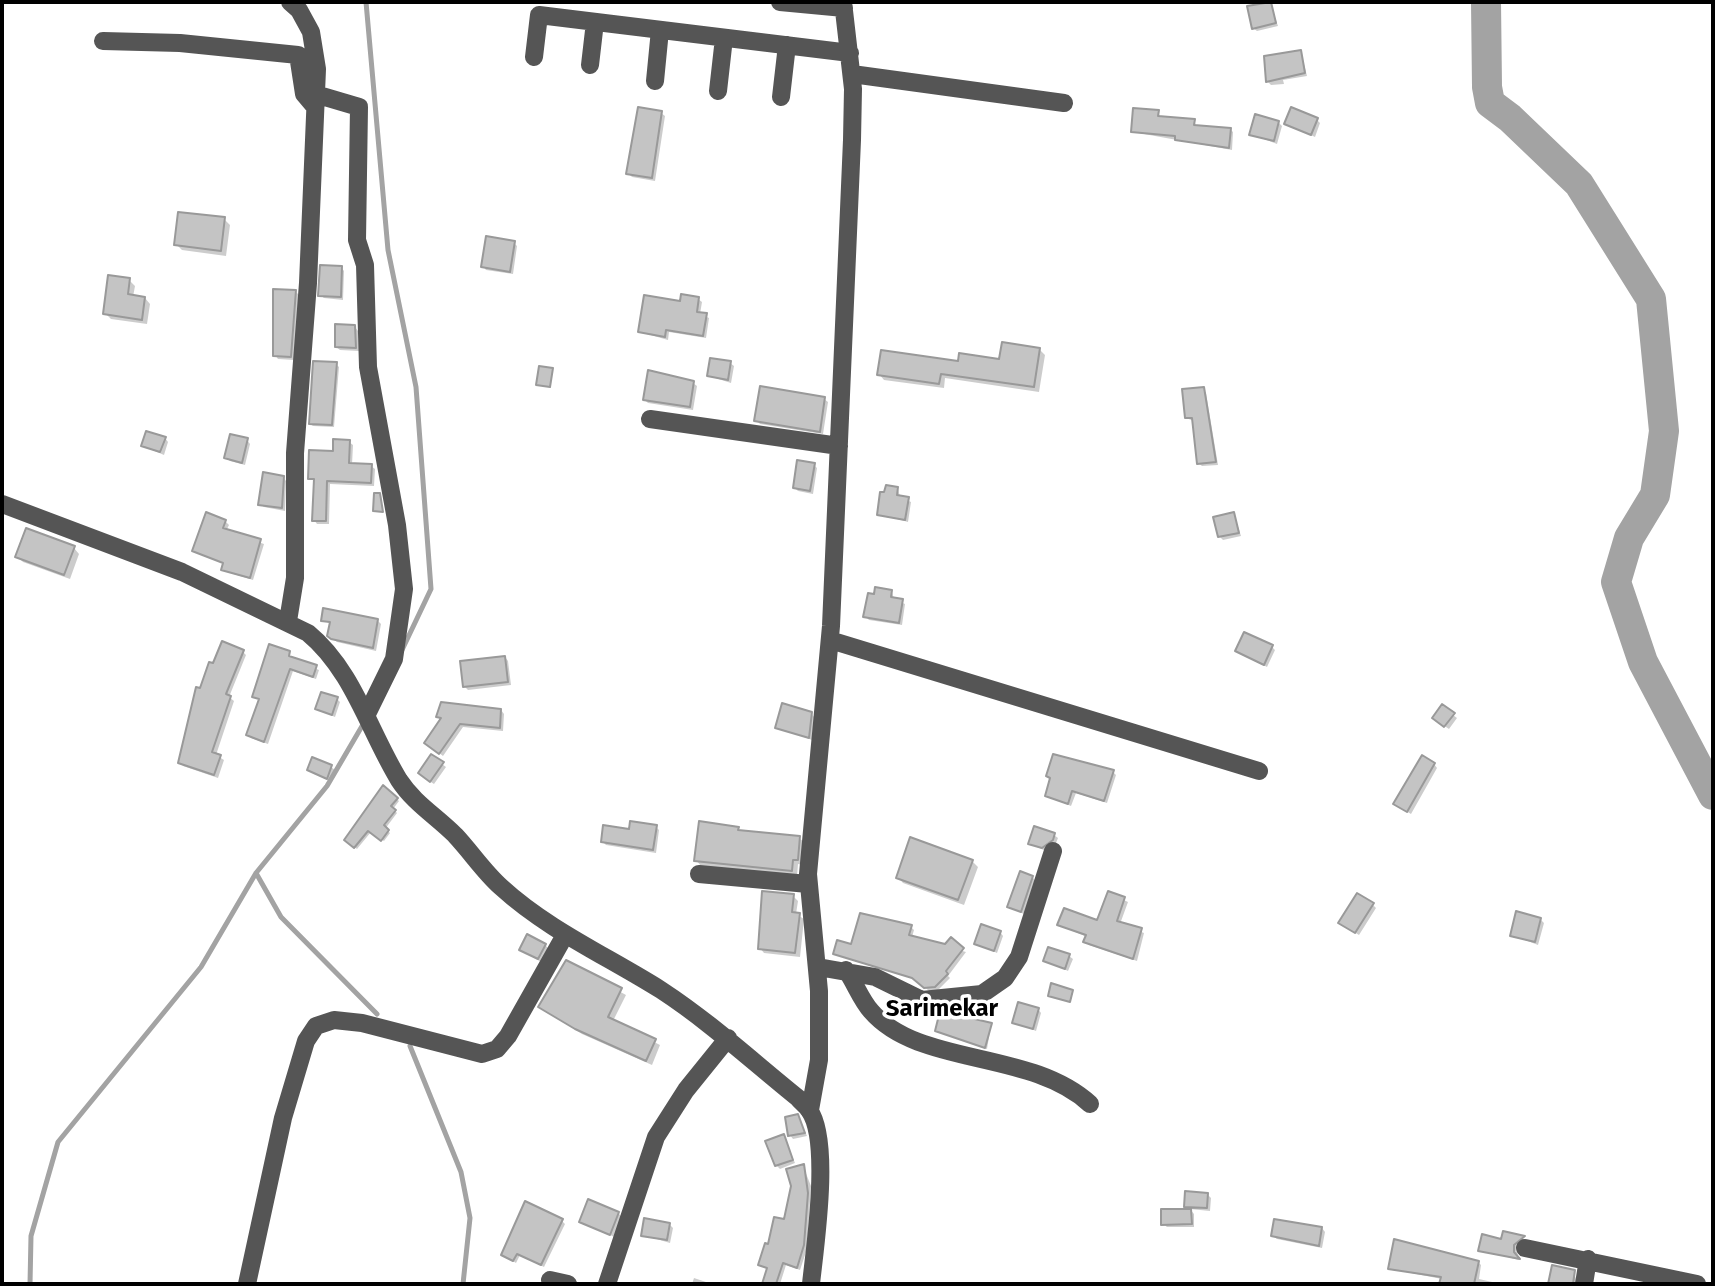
<!DOCTYPE html>
<html>
<head>
<meta charset="utf-8">
<style>
  body { margin:0 }
  #map { position:relative; width:1715px; height:1286px; overflow:hidden; background:#fff; font-family:"Fira Sans",sans-serif }
  canvas { display:block }
  .frame { position:absolute; inset:0; border:4px solid #000; pointer-events:none }
</style>
</head>
<body>
<div id="map">
<canvas width="1715" height="1286"></canvas>
<div class="frame"></div>
</div>
<script>
const ctx = document.querySelector('canvas').getContext('2d');
ctx.lineJoin = 'round';
function fill(path, color) { ctx.fillStyle = color; ctx.fill(path, 'evenodd'); }
function trace(path, color, width, dash) { ctx.strokeStyle = color; ctx.lineWidth = width; ctx.lineCap = dash ? 'butt' : 'round'; ctx.setLineDash(dash || []); ctx.stroke(path); }
function drawText(font, color, halo, rows, align = 'center') {
  ctx.font = font + ' "Fira Sans",sans-serif'; ctx.lineWidth = 7; ctx.setLineDash([]); ctx.textBaseline = 'middle'; ctx.strokeStyle = halo; ctx.fillStyle = color; for (const [text, x, y, turn = 0] of rows) {
    ctx.save(); ctx.translate(x, y); ctx.rotate((+turn || 0) * Math.PI / 180); ctx.textAlign = isNaN(turn) ? turn : align; if (halo) ctx.strokeText(text, 0, 0); ctx.fillText(text, 0, 0); ctx.restore();
  }
}
fill(new Path2D(`
  M1270 3 1278 26 1257 31 1253 28Z
  M1301 52 1307 76 1283 80 1284 84 1271 85 1267 81Z
  M1158 112 1161 118 1194 121 1197 127 1230 129 1233 132 1232 150 1133 132Z
  M661 113 665 116 655 181 632 177 628 173Z
  M1317 120 1320 123 1315 137 1286 123Z
  M1279 123 1282 126 1277 144 1251 134Z
  M224 219 230 225 226 256 182 250 176 244Z
  M514 243 517 246 513 274 486 270 483 266Z
  M341 267 344 271 343 300 324 298 320 295Z
  M129 280 135 286 133 297 145 298 150 304 147 324 111 319 105 313Z
  M295 291 299 295 294 360 278 359 275 355Z
  M698 299 702 302 700 314 709 318 706 338 669 332 668 340 640 332 682 303Z
  M355 327 358 331 359 351 340 350 336 347Z
  M1039 349 1045 355 1039 392 945 378 944 388 884 380 879 374 1001 361Z
  M730 363 734 366 731 383 709 376Z
  M336 364 339 367 334 427 313 426 310 424Z
  M693 383 697 386 693 410 648 403 645 400Z
  M1203 389 1206 393 1218 465 1202 466 1198 463 1194 421 1186 418Z
  M824 399 828 402 823 434 760 424 756 420Z
  M165 438 168 442 164 455 143 446Z
  M247 440 250 444 245 465 230 461 226 458Z
  M349 442 353 445 352 465 371 466 375 469 374 486 330 484 329 524H317L314 520 316 481 310 478Z
  M814 465 817 468 813 494 798 491 795 488Z
  M283 477 286 481 285 511 264 507 260 504Z
  M898 489 900 497 911 502 908 522 879 514 886 494Z
  M1234 514 1241 536 1223 540 1219 536Z
  M225 521 229 525 226 531 264 544 253 580 227 572 223 569 225 564 194 551Z
  M74 548 79 554 70 579 23 562 17 556Z
  M892 592 894 599 905 604 902 625 869 620 865 616Z
  M323 620H377L381 624 376 651 337 642 329 635 331 624Z
  M1272 647 1275 650 1267 667 1237 651Z
  M243 652 246 655 229 697 234 701 216 755 224 760 218 778 183 766 180 762 201 690 214 665Z
  M289 653 292 659 319 670 316 679 293 671 268 744 251 738 248 735 260 700 254 696Z
  M505 657 508 661 511 685 468 690 464 686Z
  M337 699 340 702 335 717 317 709Z
  M501 710 504 714 503 731 463 727 443 756 430 746 442 720 438 716Z
  M811 713 814 717 812 740 777 727Z
  M1453 715 1457 718 1449 729 1437 721Z
  M442 764 446 767 434 784 423 777Z
  M1434 764 1437 768 1411 814 1399 807Z
  M331 767 335 770 330 781 309 770Z
  M1113 772 1116 775 1107 803 1076 793 1071 806 1047 796Z
  M384 788 399 801 393 809 397 813 385 829 390 833 384 841 371 832 357 849 346 840Z
  M656 827 659 830 656 853 606 845 602 841 630 831Z
  M738 829 742 832 799 838 805 843 803 865 798 864 797 876 701 866 696 860Z
  M1054 835 1058 838 1056 843 1046 851 1030 844Z
  M972 861 978 867 964 905 903 883 898 877Z
  M1032 877 1035 880 1024 914 1012 909 1009 906Z
  M1109 893 1128 902 1120 924 1144 933 1137 961 1089 945 1085 941 1087 937 1059 925 1098 923Z
  M793 896 798 901 796 914 804 919 800 957 764 953 760 948Z
  M1372 904 1376 908 1359 935 1344 926Z
  M1541 920 1544 923 1538 945 1512 935Z
  M911 927 914 930 912 937 966 952 948 976 950 978 938 990 929 991 917 980 835 953Z
  M1000 932 1003 936 997 953 976 943Z
  M545 945 548 948 541 962 521 950Z
  M1069 956 1073 959 1068 971 1045 960Z
  M566 962 626 995 613 1021 660 1045 652 1065 582 1034 540 1007Z
  M1038 1009 1041 1013 1036 1031 1014 1022Z
  M991 1025 987 1049 939 1032Z
  M798 1116 807 1136 793 1139 790 1135Z
  M783 1136 795 1163 780 1169 776 1165Z
  M803 1166 811 1186 807 1249 800 1270 786 1265 780 1284H764L769 1270 760 1265 785 1221Z
  M1207 1194 1211 1198 1210 1211 1190 1209 1194 1214V1227H1167L1163 1224 1190 1210 1186 1206Z
  M618 1213 622 1217 614 1237 598 1228Z
  M562 1221 565 1224 544 1267 520 1255 516 1263 503 1255Z
  M669 1224 673 1228 670 1243 643 1235Z
  M1322 1228 1325 1232 1322 1248 1277 1239 1273 1236Z
  M1504 1233 1526 1240 1516 1248 1519 1260 1480 1250 1503 1241Z
  M1478 1262 1481 1265 1479 1279 1501 1284H1441L1442 1279 1390 1269Z
  M1553 1267 1574 1272 1577 1284H1550Z
  M694 1278 712 1284H692Z`), '#0003');
trace(new Path2D(`
  M366 2 388 250 416 387 431 589 402 650
  M256 873 281 917 377 1014
  M410 1046 461 1172 470 1218 463 1284
  M30 1284 31 1236 58 1142 201 967 256 873 327 786 365 721`), '#a3a3a3', 5);
trace(new Path2D(`
  M1486 2 1487 87 1490 103 1510 118 1579 184 1651 299 1664 431 1655 495 1629 538 1616 582 1643 662 1713 795`), '#a3a3a3', 30);
const building = new Path2D(`
  M1271 2 1276 23 1252 29 1247 6Z
  M1301 50 1305 73 1266 82 1264 56Z
  M638 107 662 111 652 178 626 174Z
  M1291 107 1318 118 1311 135 1284 124Z
  M1133 108 1159 110 1158 116 1195 119 1194 125 1231 128 1229 148 1175 140V136L1131 132Z
  M1255 114 1279 121 1274 141 1249 135Z
  M178 212 225 217 221 251 174 245Z
  M486 236 515 241 510 272 481 267Z
  M320 265 342 266 341 297 318 296Z
  M108 275 130 278 128 294 145 297 142 320 103 314Z
  M273 289 296 290 291 357 273 356Z
  M681 294 699 297 697 312 707 313 703 336 666 330 665 337 638 332 644 295 680 301Z
  M335 324 355 325 356 348 335 347Z
  M1002 342 1040 348 1034 387 941 374 939 384 877 375 881 350 958 361 959 353 999 359Z
  M710 358 731 361 728 380 707 376Z
  M313 361 337 362 332 425 309 424Z
  M539 366 553 368 550 387 536 385Z
  M648 370 694 381 690 407 643 400Z
  M760 386 825 397 820 432 754 421Z
  M1204 387 1216 462 1197 464 1192 418H1185L1182 389Z
  M146 431 166 437 160 452 141 446Z
  M230 434 248 438 242 463 224 458Z
  M333 439 350 440 349 463 372 464 371 483 327 481 326 521H312L314 479H308L309 450 333 451Z
  M797 460 815 463 810 491 793 488Z
  M263 472 284 476 282 508 258 505Z
  M886 485 898 487 897 495 909 497 905 520 877 515 880 492H884Z
  M374 493H380L383 512 373 511Z
  M206 512 226 520 223 528 261 539 250 578 221 570 223 563 192 551Z
  M1234 512 1239 533 1218 537 1213 517Z
  M26 528 75 546 64 575 15 557Z
  M875 587 892 590 891 597 903 599 899 623 863 617 868 593 874 594Z
  M323 608 378 619 373 648 331 639 327 636 330 622 321 621Z
  M1244 632 1273 645 1264 665 1235 651Z
  M222 641 244 650 226 694 231 696 212 752 221 755 214 775 178 763 196 687 200 688 209 662 213 663Z
  M269 644 290 651 289 656 317 665 313 677 290 669 264 742 246 735 259 699 252 697Z
  M505 656 508 682 463 687 460 661Z
  M321 692 338 697 332 715 315 709Z
  M441 702 501 709 500 728 460 724 439 754 424 743 441 718 436 717Z
  M782 703 812 712 809 738 775 728Z
  M1442 704 1455 713 1444 727 1432 718Z
  M431 754 444 762 430 782 418 773Z
  M1053 754 1114 770 1104 801 1072 791 1068 804 1045 796 1050 778 1046 776Z
  M1422 755 1435 763 1407 812 1393 804Z
  M312 757 332 765 327 779 307 770Z
  M383 785 398 798 391 806 396 810 384 825 389 830 381 841 368 831 354 848 344 840Z
  M630 821 657 825 653 850 601 842 603 825 629 829Z
  M699 821 739 827 738 830 800 836 798 860H793L792 871 694 861Z
  M1034 826 1055 833 1053 840 1042 848 1028 844Z
  M910 837 973 860 958 900 896 878Z
  M1020 871 1033 876 1021 912 1007 907Z
  M762 891 794 894 792 912 800 913 795 953 758 949Z
  M1108 891 1125 897 1117 921 1142 928 1133 959 1083 942 1086 935 1057 925 1064 908 1097 920Z
  M1357 893 1374 903 1355 933 1338 923Z
  M1516 911 1541 918 1535 942 1510 936Z
  M860 913 912 925 909 935 945 944 951 937 964 948 946 971 948 974 935 987 924 988 912 978 833 954 837 940 851 944Z
  M981 924 1001 931 994 951 974 944Z
  M527 934 546 944 538 959 519 950Z
  M1048 947 1070 954 1065 969 1043 961Z
  M566 960 622 988 608 1017 656 1039 646 1061 575 1029 538 1007Z
  M1051 983 1073 990 1070 1002 1048 996Z
  M1018 1002 1039 1008 1033 1029 1012 1023Z
  M940 1011 992 1023 985 1048 935 1031Z
  M798 1114 805 1133 788 1136 785 1117Z
  M784 1134 793 1160 775 1166 765 1141Z
  M804 1164 808 1193 804 1245 797 1268 783 1263 776 1284H762L767 1268 758 1265 765 1243 768 1244 774 1217 784 1219 791 1186 786 1169Z
  M1185 1191 1208 1193 1207 1208 1184 1207Z
  M588 1199 619 1212 610 1235 579 1222Z
  M525 1201 563 1219 541 1265 517 1254 513 1261 501 1255Z
  M1161 1209H1191L1192 1224 1161 1225Z
  M644 1218 670 1223 667 1240 641 1236Z
  M1274 1219 1322 1227 1319 1246 1271 1236Z
  M1503 1231 1525 1236 1514 1245V1252L1520 1259 1478 1251 1482 1234 1501 1239Z
  M1394 1239 1479 1261 1474 1284H1439L1441 1277 1388 1269Z
  M1552 1265 1575 1270 1573 1284H1548Z`);
fill(building, '#c4c4c4');
trace(building, '#999', 2);
trace(new Path2D(`
  M780 2 844 8
  M103 41 180 43 298 55 304 94 315 107
  M534 57 539 15 850 53
  M590 65 595 22
  M852 74 1064 103
  M655 81 660 30
  M718 91 724 38
  M315 94 359 107 357 240 365 265 368 367 397 525 404 589 394 659 366 716
  M781 97 787 45
  M650 419 839 446
  M2 504 182 572 308 633C353 670 369 731 399 780 414 803 436 816 455 835 471 852 484 872 501 887 548 930 607 956 661 990 710 1022 752 1061 798 1098 801 1102 806 1105 809 1110 831 1140 815 1246 811 1284
  M288 621 295 578V453L308 283 317 69 311 32 299 10 290 2
  M830 640 1259 771
  M699 874 808 884
  M818 967 875 977 922 1000 982 994 1005 978 1019 957 1053 851
  M846 970C855 983 861 1000 871 1011 919 1067 1030 1049 1090 1104
  M810 1110 819 1060V991L808 874 831 626 852 140 853 89 843 2
  M1525 1248 1697 1284
  M550 1280 568 1284
  M247 1284 283 1118 306 1041 316 1026 334 1020 362 1023 482 1054 497 1049 508 1036 565 935
  M607 1284 656 1137 686 1090 728 1038
  M1584 1284 1588 1259`), '#555', 18);
drawText('bold 24px', '#000', '#fff', [
  ["Sarimekar",942,1009]
]);
</script>
</body>
</html>
